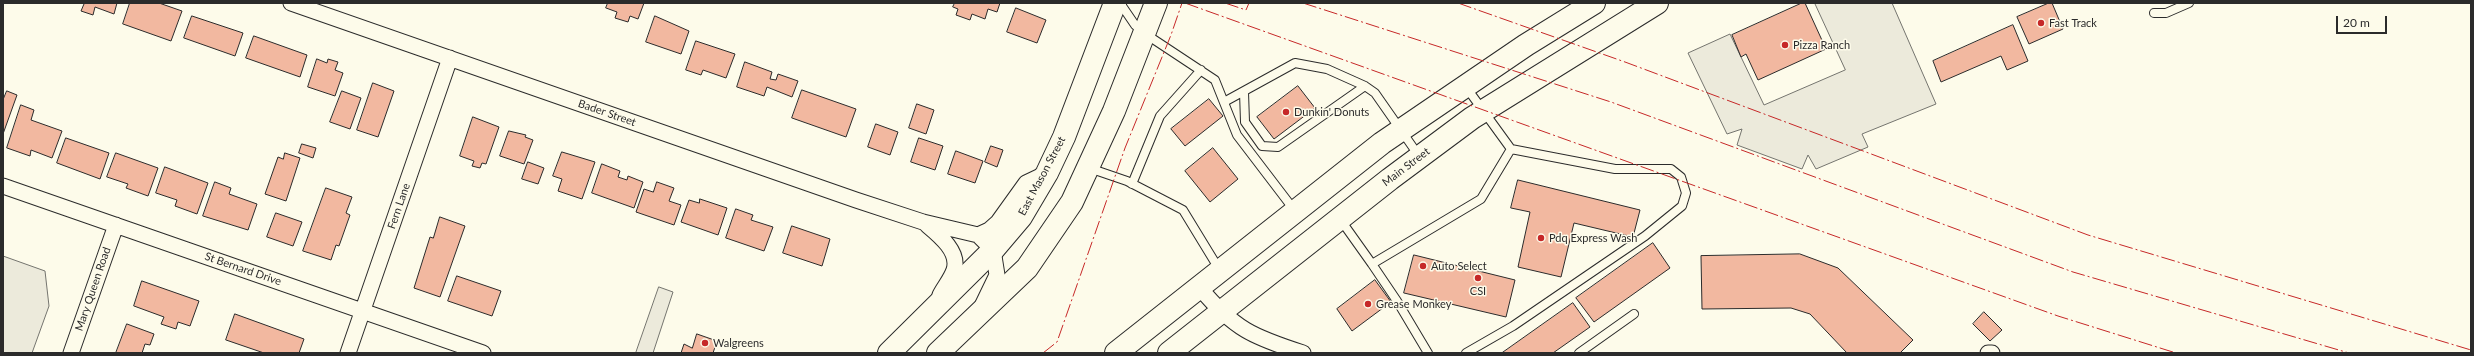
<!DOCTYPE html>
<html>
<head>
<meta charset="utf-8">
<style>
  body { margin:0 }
  #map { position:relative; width:2474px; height:356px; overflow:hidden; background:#fdfbea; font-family:Lato,sans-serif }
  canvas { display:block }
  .frame { position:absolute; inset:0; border:4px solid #2b2b2b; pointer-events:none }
  .scale { position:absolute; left:2336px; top:16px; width:51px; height:18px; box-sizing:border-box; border:2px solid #2b2b2b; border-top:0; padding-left:5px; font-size:12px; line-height:14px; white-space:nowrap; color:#2b2b2b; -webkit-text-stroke:3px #fdfbea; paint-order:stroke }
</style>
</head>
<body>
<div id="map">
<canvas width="2474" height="356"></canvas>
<div class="frame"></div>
<div class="scale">20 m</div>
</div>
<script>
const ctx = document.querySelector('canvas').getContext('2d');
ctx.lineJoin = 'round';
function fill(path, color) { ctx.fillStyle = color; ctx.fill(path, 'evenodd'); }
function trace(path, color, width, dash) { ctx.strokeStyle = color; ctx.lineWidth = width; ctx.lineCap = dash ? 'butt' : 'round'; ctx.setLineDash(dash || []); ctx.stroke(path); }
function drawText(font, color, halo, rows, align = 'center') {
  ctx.font = font + ' Lato,sans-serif'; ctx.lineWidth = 3; ctx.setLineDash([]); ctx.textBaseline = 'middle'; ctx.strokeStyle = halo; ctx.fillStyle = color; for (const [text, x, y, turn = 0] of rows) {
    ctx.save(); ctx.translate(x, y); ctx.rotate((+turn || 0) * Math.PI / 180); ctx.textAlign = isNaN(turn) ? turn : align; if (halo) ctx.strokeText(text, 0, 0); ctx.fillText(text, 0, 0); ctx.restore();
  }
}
const parking = new Path2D(`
  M1815 3H1892L1936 104 1862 134 1868 147 1816 169 1808 155 1802 169 1737 145 1742 129 1727 134 1688 53 1730 34 1764 105 1845 70Z
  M3 256 45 271 49 306 32 353H3Z
  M659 287 673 292 653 353H636Z`);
fill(parking, '#eceadb');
trace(parking, '#74746e', 1);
const building = new Path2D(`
  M81 3H117L114 14 95 7 93 15 81 11 84 4Z
  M130 3H159L182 11 171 41 123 24Z
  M608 3H644L638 19 630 16 628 22 615 18 617 12 606 8Z
  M955 3H1000L997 12 988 9 985 19 972 14 970 20 956 15 958 9 953 7Z
  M1802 3H1805L1826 49 1758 80 1746 54 1741 57 1732 35Z
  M2049 3H2052L2063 29 2029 44 2017 17Z
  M1016 8 1046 20 1037 43 1007 32Z
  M192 16 243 33 235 56 184 38Z
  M655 16 689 31 681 54 646 42Z
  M2013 25 2028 61 2007 70 2001 56 1941 82 1933 61Z
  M254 36 307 55 300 77 246 58Z
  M696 41 735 54 726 78 703 70 701 75 686 70Z
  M317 59 327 63 328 59 338 62 335 70 343 73 335 96 308 87Z
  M745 62 772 72 770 79 776 80 778 74 798 81 792 97 767 87 764 96 737 87Z
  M373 83 394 91 378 137 357 130Z
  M1298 86 1315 108 1274 139 1257 117Z
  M802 90 856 109 846 137 792 118Z
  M7 91 17 95 3 134V100Z
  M342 91 361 98 350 129 330 122Z
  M1209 99 1223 116 1185 146 1171 129Z
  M917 104 934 110 926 134 909 128Z
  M21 105 34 110 31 120 62 131 52 158 31 150 30 156 7 148Z
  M473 117 499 127 486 164 482 163 480 168 472 166 474 161 460 156Z
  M876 124 898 132 890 155 868 147Z
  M509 131 526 135 525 137 533 140 524 164 500 156Z
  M66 138 109 153 100 179 57 163Z
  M919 138 943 146 935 170 911 162Z
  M302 144 316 148 313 158 299 153Z
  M991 146 1003 150 997 167 985 162Z
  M1213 148 1238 179 1210 202 1185 171Z
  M956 151 983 161 975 183 948 174Z
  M562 152 595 162 582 199 558 191 562 179 553 176Z
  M116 153 158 168 148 196 126 188 128 184 107 177Z
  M285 153 300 158 286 201 265 194 278 157 283 159Z
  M528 162 544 168 538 184 522 179Z
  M602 164 620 171 618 177 627 180 628 176 643 182 634 208 592 193Z
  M165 167 208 183 197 214 175 206 177 200 156 193Z
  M1518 180 1640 210 1633 237 1574 223 1561 277 1518 267 1530 212 1511 208Z
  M215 182 231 188 229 194 257 204 248 230 203 216Z
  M657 182 674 188 669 201 681 205 674 225 636 212 644 189 653 192Z
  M326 188 352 197 346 213 350 215 339 246 336 245 331 260 303 251Z
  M700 199 727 208 718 235 681 222 689 200 699 203Z
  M736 209 753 215 751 220 773 227 764 251 726 238Z
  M276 213 302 222 293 246 267 237Z
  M440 217 465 226 440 297 414 288 430 237 433 238Z
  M792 226 830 239 822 266 783 253Z
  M1653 243 1670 268 1594 322 1576 298Z
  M1800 254 1838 268 1913 340 1900 353H1847L1810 314 1791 308 1702 309 1701 256Z
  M1414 255 1515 280 1506 317 1404 293Z
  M457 276 501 291 492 316 448 301Z
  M1375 280 1391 302 1352 331 1337 309Z
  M142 281 199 301 190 326 178 322 176 329 161 324 164 317 134 306Z
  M1573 303 1590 327 1553 353H1502Z
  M1984 312 2002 330 1990 341 1973 324Z
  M235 314 304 339 299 353H264L226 340Z
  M127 324 154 334 150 345 145 344 142 353H116Z
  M697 334 717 341 713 353H681L684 344 692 348Z`);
fill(building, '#f2b8a0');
trace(building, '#2b2b2b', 1);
const service = new Path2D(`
  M1120 3 1135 25 1144 33 1215 80 1237 135 1295 211
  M2154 13H2166L2189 3
  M1466 87 1511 149 1615 169H1671L1681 177 1686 193 1682 206 1645 236 1513 326 1466 353
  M1244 92 1245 122 1262 146 1278 147 1365 86
  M1224 102 1295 63 1327 69 1365 86 1375 93 1419 156
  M1089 168 1127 181 1183 210 1219 269
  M1132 184 1160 116 1201 70
  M1340 219 1372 264 1481 199 1511 149
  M1372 264 1397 301 1428 353
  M1579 353 1634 314`);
const minor = new Path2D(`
  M291 3 856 200 923 222 978 235 993 250 997 275 983 304
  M3 186 483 353
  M927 225C939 235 960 252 954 270 951 279 944 287 940 295
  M978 235 989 230 998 222 1026 183 1047 173
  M1200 288C1234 329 1253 337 1303 353
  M71 353 116 225
  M348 353 450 58
  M1988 353H1992`);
const secondary = new Path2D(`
  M889 353 993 250 1021 217 1047 173 1064 137 1115 3
  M938 353 1027 268 1072 202 1114 111 1156 3`);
const primary = new Path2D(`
  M1116 353 1382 143 1526 45 1594 3
  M1169 353 1390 179 1472 118 1657 3`);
trace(service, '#2b2b2b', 10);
trace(minor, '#2b2b2b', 17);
trace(secondary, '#2b2b2b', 24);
trace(primary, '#2b2b2b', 24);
trace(service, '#fdfbea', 8);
trace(minor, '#fdfbea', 15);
trace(secondary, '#fdfbea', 22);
trace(primary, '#fdfbea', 22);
trace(new Path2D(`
  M1185 3 2058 316 2176 353
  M1225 3 1246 10 1249 3
  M1303 3 1611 102 2073 272 2349 353
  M1458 3 1625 62 2088 235 2471 350
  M1043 353 1057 342 1125 148 1171 35 1182 3`), '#c62828', 1, [14, 3, 2, 3]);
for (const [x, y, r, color] of [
  [2041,23,4,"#c62828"],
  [1785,45,4,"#c62828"],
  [1286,112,4,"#c62828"],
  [1541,238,4,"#c62828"],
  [1423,266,4,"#c62828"],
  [1478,278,4,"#c62828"],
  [1368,304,4,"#c62828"],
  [705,343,4,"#c62828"]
]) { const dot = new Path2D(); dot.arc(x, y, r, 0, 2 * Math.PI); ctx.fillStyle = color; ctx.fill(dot); trace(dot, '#fdfbea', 1.5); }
drawText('11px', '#2b2b2b', '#fdfbea', [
  ["Fast Track",2049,23],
  ["Pizza Ranch",1793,45],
  ["Dunkin' Donuts",1294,112],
  ["Pdq Express Wash",1549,238],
  ["Auto Select",1431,266],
  ["CSI",1478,291,"center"],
  ["Grease Monkey",1376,304],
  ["Walgreens",713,343]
], 'left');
drawText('11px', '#2b2b2b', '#fdfbea', [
  ["Bader Street",607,113,19],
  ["Main Street",1406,167,-37],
  ["East Mason Street",1042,176,-62],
  ["Fern Lane",399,206,-71],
  ["St Bernard Drive",243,269,19],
  ["Mary Queen Road",93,289,-71]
]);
</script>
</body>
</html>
